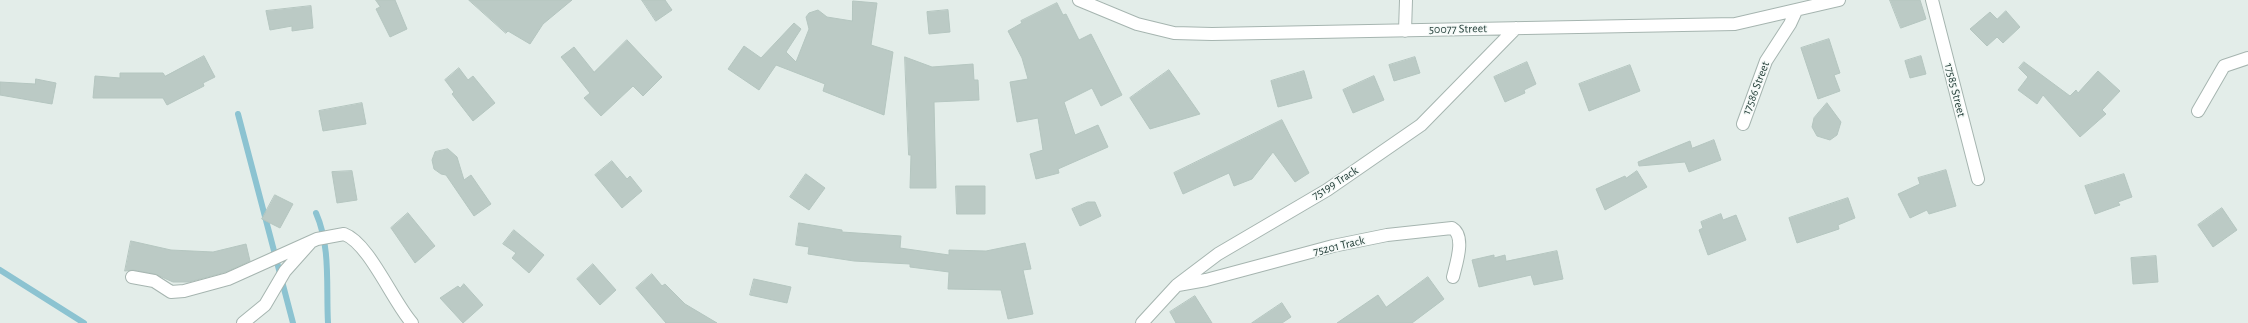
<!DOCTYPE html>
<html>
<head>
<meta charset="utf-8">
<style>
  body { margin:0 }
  canvas { display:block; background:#e3ede9 }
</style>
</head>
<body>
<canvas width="2248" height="323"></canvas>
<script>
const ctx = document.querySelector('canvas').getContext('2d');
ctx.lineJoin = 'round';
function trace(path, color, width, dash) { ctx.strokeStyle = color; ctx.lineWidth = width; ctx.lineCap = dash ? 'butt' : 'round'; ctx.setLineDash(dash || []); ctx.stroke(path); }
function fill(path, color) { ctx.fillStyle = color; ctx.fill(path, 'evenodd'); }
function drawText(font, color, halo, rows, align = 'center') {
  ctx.font = font + ' "Alegreya Sans",sans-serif'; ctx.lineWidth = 3; ctx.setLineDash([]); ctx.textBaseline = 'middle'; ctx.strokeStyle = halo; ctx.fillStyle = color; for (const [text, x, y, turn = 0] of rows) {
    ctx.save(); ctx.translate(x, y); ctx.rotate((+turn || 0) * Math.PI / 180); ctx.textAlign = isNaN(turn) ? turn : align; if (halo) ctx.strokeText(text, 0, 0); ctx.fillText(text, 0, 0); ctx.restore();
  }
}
trace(new Path2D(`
  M238 114 293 323
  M316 213C331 247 326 287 328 323
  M0 270 84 323`), '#8cc3d1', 6);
const building = new Path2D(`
  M376 0H395L407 29 390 37 376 9 380 7Z
  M469 0H572L543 24 530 44 508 31 506 33Z
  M642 0H665L672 10 656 21Z
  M1890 0H1920L1926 19 1901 28Z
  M853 1 877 3 871 45 893 52 884 115 823 91 825 84 776 65 759 90 728 69 744 46 761 58 794 23 801 29 786 52 796 62 809 29 806 17 809 13 818 10 827 17 852 21Z
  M1057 3 1063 15 1066 14 1079 40 1091 34 1122 95 1101 106 1092 88 1064 102 1075 135 1098 125 1108 147 1058 169 1059 173 1036 179 1030 154 1043 150 1038 118 1017 122 1010 82 1028 79 1022 58 1008 31 1022 23 1021 21Z
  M311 6 313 28 292 31V26L270 30 266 11Z
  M948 10 950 32 929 34 927 12Z
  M2006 11 2020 27 2003 43 1997 37 1987 46 1970 29 1990 12 1997 19Z
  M1829 39 1840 73 1834 75 1840 91 1818 99 1801 48Z
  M627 40 662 77 643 96 633 86 601 116 584 98 590 93 561 57 574 47 594 72Z
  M204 56 215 77 203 83 204 86 167 105 163 98H93L95 76 120 78V73H163L165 76Z
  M1921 56 1926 74 1910 78 1905 61Z
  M905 57 932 67 973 64 974 80H978L979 100 934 102 936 188H910L911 155H909Z
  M1415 57 1420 73 1394 81 1389 65Z
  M1527 62 1536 84 1524 90 1525 93 1505 102 1494 77Z
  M2024 62 2070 96 2076 90 2078 93 2098 71 2120 91 2102 110 2106 114 2080 137 2043 95 2037 104 2018 90 2028 77 2019 68Z
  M1630 65 1640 91 1589 111 1579 84Z
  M459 68 468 80 473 76 495 103 473 121 452 94 454 92 445 80Z
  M1169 70 1200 114 1150 129 1130 98Z
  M1304 71 1312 98 1278 107 1271 81Z
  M1374 76 1384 100 1353 113 1343 90Z
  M36 79 56 83 52 104 0 95V82L35 84Z
  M362 103 366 124 323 131 319 111Z
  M1827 103 1841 122 1837 135 1830 140 1817 136 1812 127 1814 118Z
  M1282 120 1309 173 1295 182 1273 152 1252 179 1234 186 1229 173 1183 194 1174 173Z
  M1714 140 1721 160 1689 172 1685 162 1639 166 1638 162 1690 141 1692 148Z
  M448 149 457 157 464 180 471 175 491 204 474 216 446 175 441 174 434 169 432 160 435 152Z
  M612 161 627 179 630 176 642 191 622 208 595 175Z
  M1946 170 1956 206 1929 214 1927 210 1910 218 1898 194 1920 184 1918 178Z
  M352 171 357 200 337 203 332 172Z
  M1637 171 1647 187 1605 210 1596 189 1625 176 1626 178Z
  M806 174 825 188 809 210 790 197Z
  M2124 174 2132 197 2118 202 2120 205 2095 214 2085 186Z
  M956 186H985V214H957Z
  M275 195 293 204 280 228 262 219Z
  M1848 198 1855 218 1838 225 1839 229 1797 243 1789 218Z
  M1088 202H1095L1101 216 1080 226 1072 209Z
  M2222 208 2237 230 2213 247 2198 225Z
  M408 213 435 246 415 263 391 228Z
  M1721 214 1723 220 1736 215 1746 240 1708 255 1699 230 1703 228 1701 222Z
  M799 223 842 230V232L901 236 900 248 949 255V250L986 251 1025 243 1031 269 1023 270 1033 314 1008 319 1001 290 948 289 949 272 910 267V264L854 261 808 254 809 247 796 245Z
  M514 230 544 255 529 273 512 258 516 253 503 244Z
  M131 241 171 250 213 252 246 244 250 261 226 272 189 282H173L155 274 133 270 125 271Z
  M1557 251 1563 279 1534 285 1531 275 1479 287 1472 260 1494 255V258L1505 255 1506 261Z
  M2156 256 2158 282 2133 284 2131 258Z
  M593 264 616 290 600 305 577 279Z
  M652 274 662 286 665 284 685 304 717 323H666L636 288Z
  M1428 277 1444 299 1412 323H1337L1378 295 1386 307Z
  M754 279 791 287 787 303 750 295Z
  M464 284 483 305 463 323 440 298 458 286 460 288Z
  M1195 296 1212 323H1176L1170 312Z
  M1282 303 1291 317 1282 323H1252Z`);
fill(building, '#bbcac5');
trace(building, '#b5c6c0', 1);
const minor = new Path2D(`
  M1079 0 1137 24 1174 33 1212 34 1735 24 1839 0
  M1932 0 1978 179
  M1405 31 1406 0
  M2198 111 2224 66 2248 58
  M1743 124 1766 61 1790 24 1796 11
  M132 277 154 281 171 292 184 291 228 279 317 239 344 234C369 243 393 302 412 323
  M1178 285 1206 280 1333 246 1387 235 1452 228C1466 236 1456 264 1453 277
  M243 323 265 305 285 271 310 243
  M1142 323 1177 285 1218 254 1327 190 1421 125 1516 28`);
trace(minor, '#a6b5b0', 14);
trace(minor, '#fff', 12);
drawText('12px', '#233e38', '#f4f9f7', [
  ["50077 Street",1458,29,-1],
  ["17586 Street",1756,88,-69],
  ["17585 Street",1955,90,76],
  ["75199 Track",1335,183,-32],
  ["75201 Track",1339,246,-13]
]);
</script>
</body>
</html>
